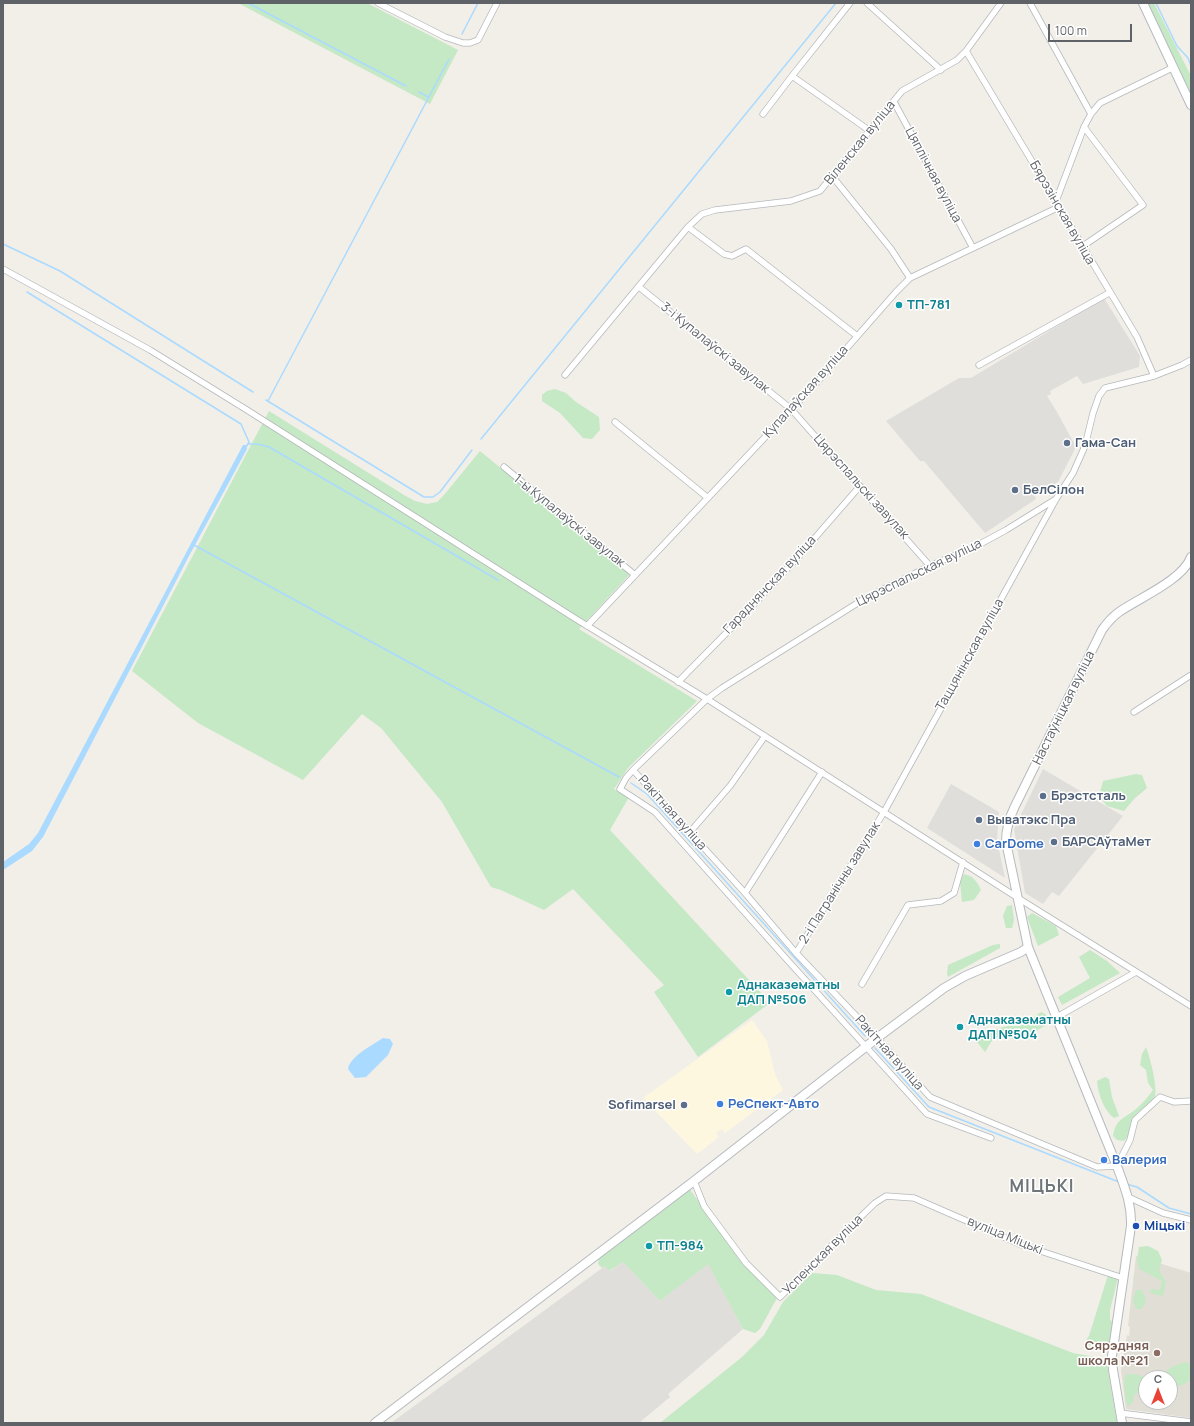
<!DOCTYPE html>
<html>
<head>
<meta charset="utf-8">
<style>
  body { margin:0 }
  #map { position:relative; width:1194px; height:1426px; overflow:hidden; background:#f1efe8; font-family:Manrope,sans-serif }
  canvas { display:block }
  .frame { position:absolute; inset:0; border:4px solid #5f6368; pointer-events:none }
  .north { position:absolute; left:1138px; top:1370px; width:40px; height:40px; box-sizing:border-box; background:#fff; border:1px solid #bfc1c3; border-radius:50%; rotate:0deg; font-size:11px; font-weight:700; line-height:16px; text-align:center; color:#5f6368 }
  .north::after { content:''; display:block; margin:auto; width:14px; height:18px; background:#ea4335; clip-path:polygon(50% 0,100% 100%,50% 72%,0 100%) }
  .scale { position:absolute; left:1048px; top:24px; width:84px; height:18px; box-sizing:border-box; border:2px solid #5f6368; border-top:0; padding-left:5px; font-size:12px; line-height:14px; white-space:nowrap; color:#5f6368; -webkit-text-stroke:3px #fff; paint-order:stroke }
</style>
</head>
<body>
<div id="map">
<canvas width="1194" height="1426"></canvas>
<div class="frame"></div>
<div class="north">С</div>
<div class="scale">100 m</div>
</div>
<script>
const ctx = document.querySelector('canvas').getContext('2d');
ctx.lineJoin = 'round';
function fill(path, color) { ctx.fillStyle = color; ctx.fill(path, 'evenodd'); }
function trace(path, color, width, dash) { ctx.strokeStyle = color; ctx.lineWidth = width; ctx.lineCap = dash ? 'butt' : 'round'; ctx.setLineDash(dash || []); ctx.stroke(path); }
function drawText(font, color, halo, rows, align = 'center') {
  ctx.font = font + ' Manrope,sans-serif'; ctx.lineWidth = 3; ctx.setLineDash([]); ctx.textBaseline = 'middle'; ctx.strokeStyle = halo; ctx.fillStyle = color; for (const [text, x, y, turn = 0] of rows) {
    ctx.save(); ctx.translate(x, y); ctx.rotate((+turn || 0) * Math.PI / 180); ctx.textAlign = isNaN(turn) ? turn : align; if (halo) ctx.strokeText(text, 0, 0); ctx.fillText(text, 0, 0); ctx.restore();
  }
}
fill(new Path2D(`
  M752 1020 767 1041 775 1074 783 1090 725 1133 722 1129 720 1130 716 1133 719 1137 697 1154 643 1098Z`), '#fef7e0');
fill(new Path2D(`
  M1104 298 1140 356 1139 367 1083 384 1077 376 1050 391 1051 394 1047 396 1057 412 1076 447 1058 482 1035 496 1036 499 985 533 924 461H920L886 421 959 378H971Z
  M1043 769 1123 816 1059 896 1052 892 1043 904 1025 893 1014 829Z
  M951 784 999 812 997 840 1005 878 927 828Z
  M623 1262 660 1301 708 1263 743 1329 668 1394 670 1397 639 1423H391L605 1266 610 1271Z`), '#e0deda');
fill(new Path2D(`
  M1136 1256 1191 1273V1418L1126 1409 1121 1370 1127 1335 1129 1336 1130 1327 1128 1326ZM1146 1378H1170V1402H1146Z`), '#e1ded6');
fill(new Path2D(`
  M238 3H367L458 50 430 104Z
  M1148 3H1154L1191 76V95Z
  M555 389 566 393 576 402 599 417 600 430 592 439 583 438 560 413 542 401V395L547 391Z
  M269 411 404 495 415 501 427 504 437 502 444 495 480 451 630 574 579 629 697 701 628 768 614 789 629 797 610 830 763 995 767 1005 698 1057 654 992 664 985 573 889 544 910 501 890 491 887 442 802 381 728 362 714 303 780 198 723 132 671Z
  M1136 774 1142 775 1147 788 1134 799 1124 811 1107 806 1099 796 1103 781Z
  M964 874C973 876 977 881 981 890L974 900 962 902 960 882Z
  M1012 905 1014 920 1012 928H1006L1003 916 1007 906Z
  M1032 913 1056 926 1059 935 1038 946 1027 917Z
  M1000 944V948L948 977 947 974 948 965 993 945Z
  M1090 950 1107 961 1120 973 1062 1005 1058 997 1090 978 1079 957Z
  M1041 1012 1045 1014 1049 1018 1048 1024C1038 1030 1027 1037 1015 1038 1008 1039 1000 1034 994 1039 990 1042 988 1048 985 1052L977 1042 978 1037C988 1033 997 1028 1008 1026 1013 1025 1018 1027 1023 1025 1031 1022 1034 1016 1041 1012Z
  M1146 1047C1150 1057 1159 1091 1154 1099 1149 1106 1139 1109 1135 1116 1130 1125 1132 1134 1124 1141L1117 1140 1113 1136C1116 1119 1123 1119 1135 1110 1142 1104 1148 1097 1153 1090L1148 1083 1146 1070 1140 1065 1142 1054Z
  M1105 1077 1109 1079 1112 1097 1119 1116 1114 1118C1104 1111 1098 1094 1097 1081Z
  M689 1188 739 1259 777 1298 760 1329 755 1333 743 1329 708 1264 660 1301 623 1262 609 1271 605 1266 602 1268 598 1264 599 1258Z
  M1148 1246 1158 1251 1162 1260 1159 1271 1166 1282 1163 1296 1150 1293 1151 1289 1160 1290 1162 1281 1139 1269 1137 1259 1139 1247Z
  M812 1273 837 1275 876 1290 921 1294 1073 1353 1106 1359 1117 1423H660L742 1357 764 1335 783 1302Z
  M1108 1275 1118 1278 1110 1310V1319L1112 1322 1110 1341 1105 1346 1083 1345 1089 1336Z
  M1136 1290H1142C1146 1298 1148 1302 1141 1309H1136L1133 1301Z
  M1187 1362 1190 1365V1379C1185 1385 1179 1387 1170 1386V1378H1162C1164 1369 1179 1363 1187 1362Z
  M1127 1374H1133L1152 1378H1146V1390L1141 1391 1134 1395 1133 1402 1129 1406 1126 1403 1124 1380Z`), '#c5e8c5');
fill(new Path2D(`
  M243 445H246L247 449 189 556 43 837 32 851 3 870V862L29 844 38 833Z
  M383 1038 390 1039 393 1044 388 1055 366 1077 355 1078 348 1069C350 1056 373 1045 383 1038Z`), '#aadaff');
trace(new Path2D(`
  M248 3 406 86
  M1156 3 1177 46 1188 58 1191 66
  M462 34 478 3
  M419 92 428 97
  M3 244 60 271 253 392
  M27 292 241 424 249 442 246 447
  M266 400 424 497H433L440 492 472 450
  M268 401 449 59
  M481 439 836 3
  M248 444H257L269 447 498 580
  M194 545 619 777
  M631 783 647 794 865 1036
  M875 1048 929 1107 1119 1182
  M1126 1184 1137 1187 1169 1208 1191 1214`), '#aadaff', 1.5);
const street = new Path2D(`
  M378 3 445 37 463 43H470L478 40 497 3
  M867 3 941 70
  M1030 3 1091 114
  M966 51 1137 337 1154 376
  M792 76 870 131
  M894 102 973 248
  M763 114 792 76 850 3
  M832 176 891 249 910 278
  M1056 201 1084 127 1091 114 1100 103 1174 67
  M688 227 724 254 732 256 746 249 857 336
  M1083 246 1143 205 1084 127
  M3 269 150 350 247 410 576 619 707 699 1018 898 1191 1006
  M639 287 791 409 930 566
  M979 365 1109 293
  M565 375 688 227 702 214 715 210 791 201 820 191 902 91 957 60 966 51 1001 3
  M615 422 708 498
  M504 467 635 575
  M587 626 818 381 896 292 910 278 1059 207
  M678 682 741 618 800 555 860 486
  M1134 712 1191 675
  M633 770 745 893 796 953 877 1038 930 1097 1097 1167 1117 1166 1130 1140 1135 1120 1160 1097 1174 1102 1191 1101
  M690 832 730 786 765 736
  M745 893 822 772
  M796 953 884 812 1056 499 1073 473 1085 446 1093 413 1099 396 1105 388 1154 376 1182 365 1191 360
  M862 984 908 905 941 901 954 893 963 862
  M1057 1017 1136 972
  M991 1138 927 1114 790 963 655 812 620 789 626 778 633 770 707 699 722 688 864 599 930 566 982 543 1006 530 1056 499
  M694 1181 704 1206 746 1263 780 1297 845 1232 875 1203 886 1196 914 1198 1022 1245 1123 1278
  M1128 1197 1163 1213 1191 1220
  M1120 1413 1191 1422`);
const secondary = new Path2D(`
  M1143 3 1191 105
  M375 1423 694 1181 877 1038 944 988 965 976 1021 952 1028 947
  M1122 1423 1113 1370 1112 1356 1131 1226C1132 1205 1125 1188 1118 1169L1028 947 1006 842C1006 828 1009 818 1015 806L1102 630C1107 623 1112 617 1119 612 1139 598 1183 580 1191 557`);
trace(street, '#b5b8bc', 7);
trace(secondary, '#b6babf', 10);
trace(street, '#fff', 5.5);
trace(secondary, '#fff', 8);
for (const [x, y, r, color] of [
  [899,305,4,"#0f9aa8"],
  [1067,443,4,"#5c6f8a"],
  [1015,490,4,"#5c6f8a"],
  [1043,796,4,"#5c6f8a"],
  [979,820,4,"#5c6f8a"],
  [1054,842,4,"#5c6f8a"],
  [977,844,4,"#3f7fe0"],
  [729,992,4,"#0f9aa8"],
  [960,1027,4,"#0f9aa8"],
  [720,1104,4,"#3f7fe0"],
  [684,1105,4,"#5c6f8a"],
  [1104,1160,4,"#3f7fe0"],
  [1136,1226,4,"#1a4fb4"],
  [649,1246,4,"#0f9aa8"],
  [1157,1353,4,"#8d6e63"]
]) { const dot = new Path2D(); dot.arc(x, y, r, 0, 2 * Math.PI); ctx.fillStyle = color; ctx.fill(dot); trace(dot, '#fff', 1.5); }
drawText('13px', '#5f6368', '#fff', [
  ["Віленская вуліца",860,143,-51],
  ["Цяплічная вуліца",933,175,62],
  ["Бярэзінская вуліца",1062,213,60],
  ["3-і Купалаўскі завулак",715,348,39],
  ["Купалаўская вуліца",806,392,-48],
  ["Цярэспальскі завулак",861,487,48],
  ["1-ы Купалаўскі завулак",569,521,39],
  ["Цярэспальская вуліца",919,573,-26],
  ["Гараднянская вуліца",770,585,-47],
  ["Таццянінская вуліца",970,655,-61],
  ["Настаўніцкая вуліца",1064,708,-64],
  ["Ракітная вуліца",672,813,48],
  ["2-і Пагранічны завулак",840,883,-58],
  ["Ракітная вуліца",889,1053,48],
  ["вуліца Міцькі",1005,1236,22],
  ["Успенская вуліца",823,1255,-45]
]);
drawText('bold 13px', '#0d838f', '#fff', [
  ["ТП-781",907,305],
  ["Аднаказематны",737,985],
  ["ДАП №506",737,1000],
  ["Аднаказематны",968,1020],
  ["ДАП №504",968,1035],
  ["ТП-984",657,1246]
], 'left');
drawText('bold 13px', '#4e5e75', '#fff', [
  ["Гама-Сан",1075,443],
  ["БелСілон",1023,490],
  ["Брэстсталь",1051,796],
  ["Выватэкс Пра",987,820],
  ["БАРСАўтаМет",1062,842],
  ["Sofimarsel",676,1105,"right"]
], 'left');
drawText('bold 13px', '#366cbe', '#fff', [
  ["CarDome",985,844],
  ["РеСпект-Авто",728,1104],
  ["Валерия",1112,1160]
], 'left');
drawText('bold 13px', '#164399', '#fff', [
  ["Міцькі",1144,1226]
], 'left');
drawText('bold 13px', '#785e54', '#fff', [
  ["Сярэдняя",1149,1346],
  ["школа №21",1149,1361]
], 'right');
ctx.letterSpacing = '1px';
drawText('bold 17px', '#70757a', '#fff', [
  ["МІЦЬКІ",1042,1187]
]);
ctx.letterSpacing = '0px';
</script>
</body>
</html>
